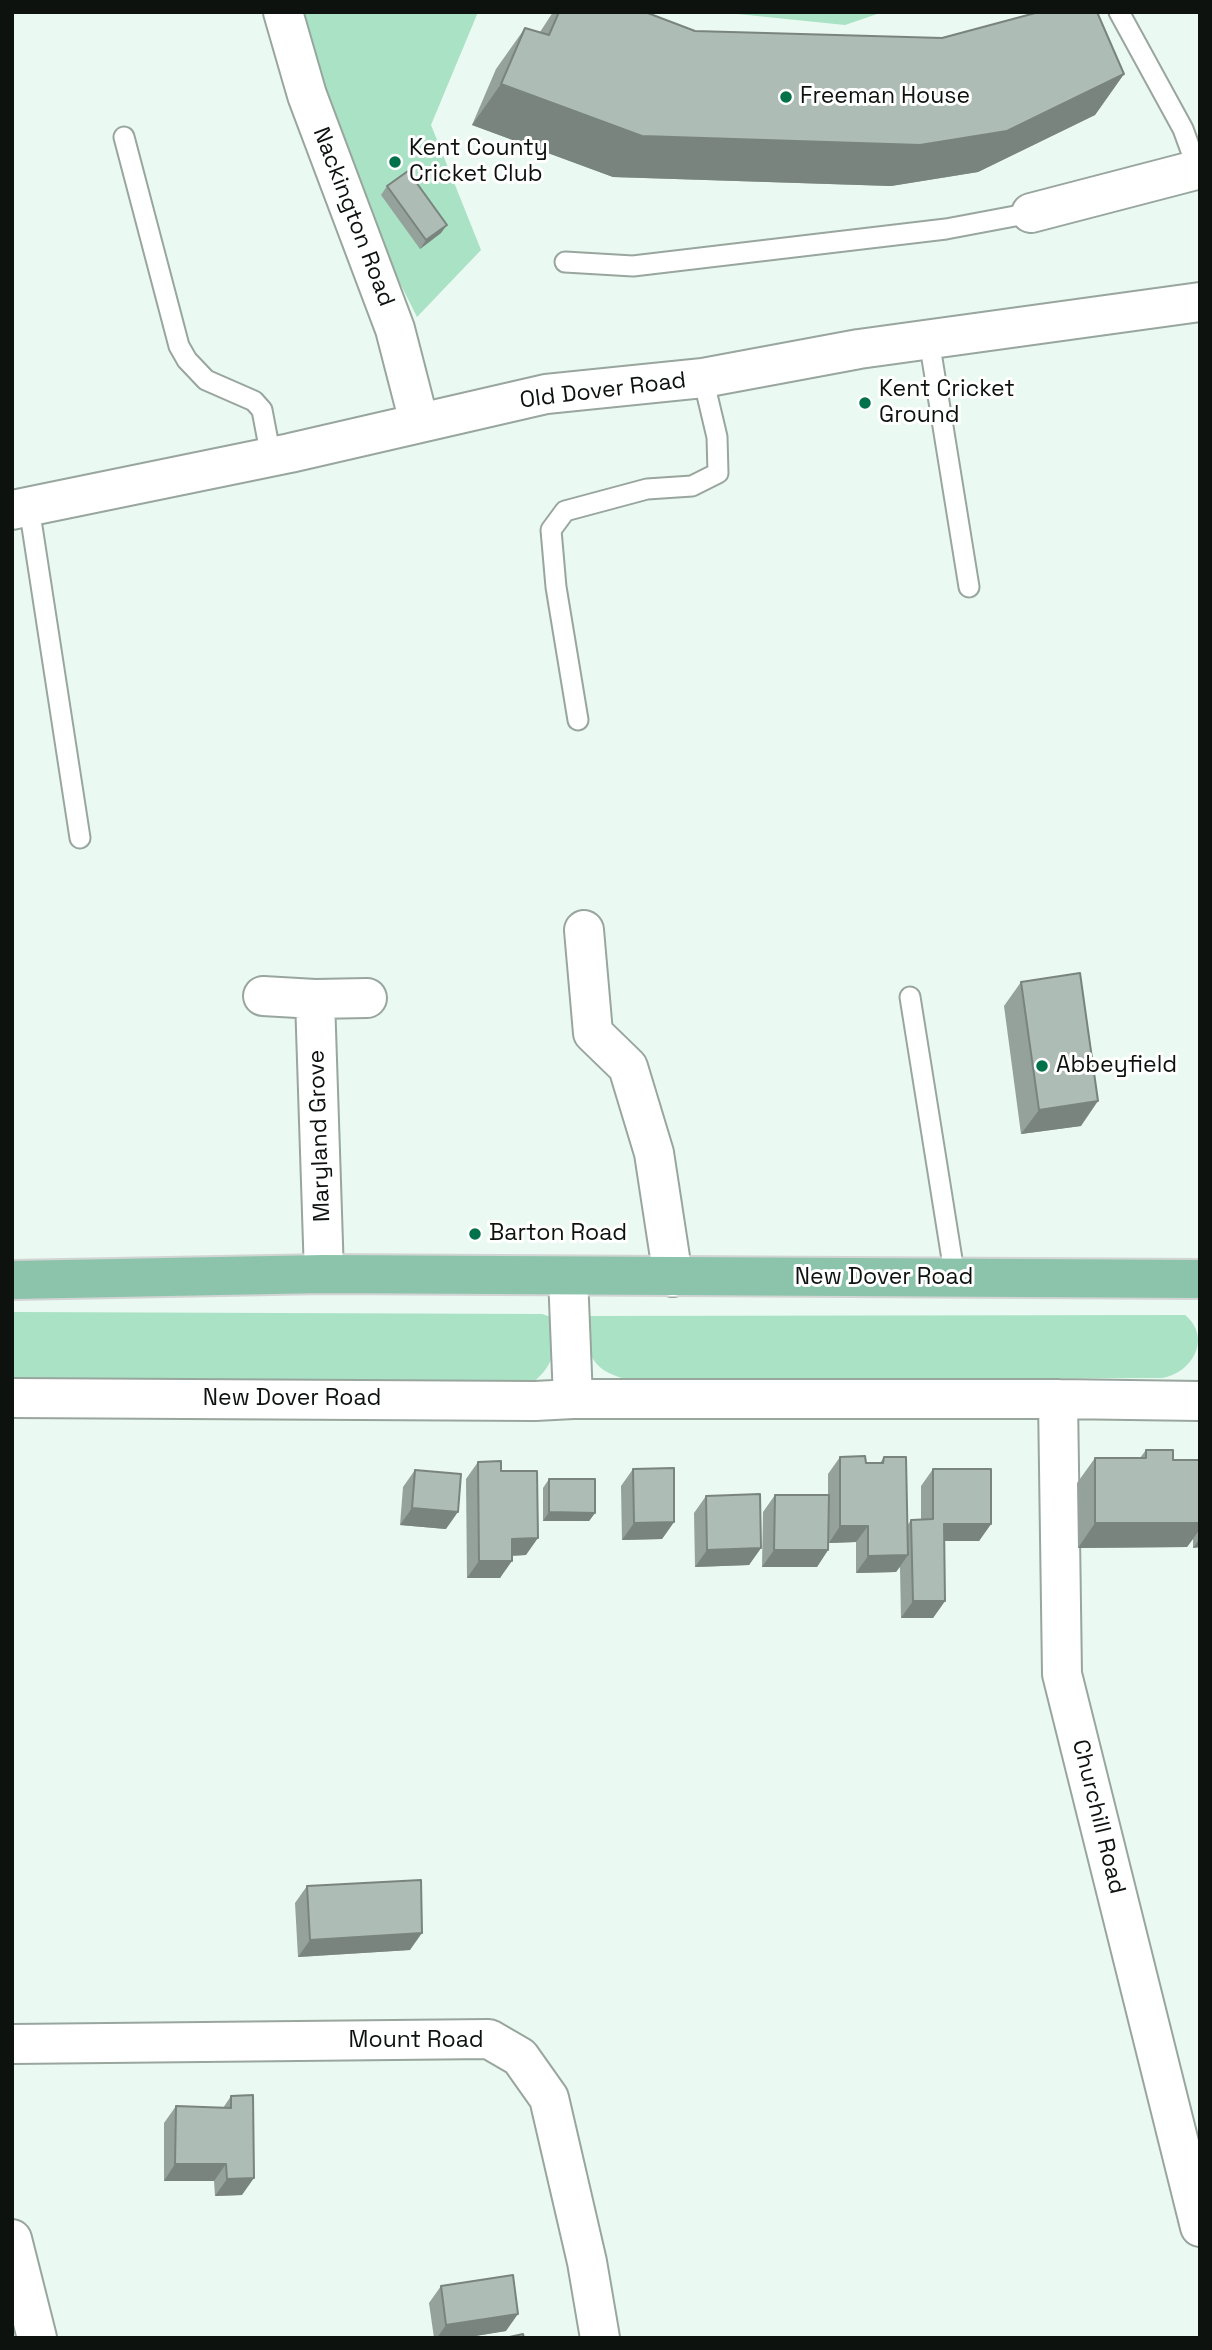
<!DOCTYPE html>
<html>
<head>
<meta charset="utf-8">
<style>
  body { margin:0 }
  #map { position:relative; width:1212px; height:2350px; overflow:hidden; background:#eaf9f1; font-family:"Space Grotesk",sans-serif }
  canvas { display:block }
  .frame { position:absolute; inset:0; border:14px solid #0d120f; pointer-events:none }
</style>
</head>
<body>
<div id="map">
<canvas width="1212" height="2350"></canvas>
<div class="frame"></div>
</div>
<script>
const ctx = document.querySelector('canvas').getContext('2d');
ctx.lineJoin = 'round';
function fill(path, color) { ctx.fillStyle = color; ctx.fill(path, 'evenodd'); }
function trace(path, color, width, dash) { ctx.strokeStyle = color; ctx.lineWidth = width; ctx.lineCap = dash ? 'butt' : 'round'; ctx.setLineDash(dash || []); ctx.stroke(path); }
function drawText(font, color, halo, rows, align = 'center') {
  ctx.font = font + ' "Space Grotesk",sans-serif'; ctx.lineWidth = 6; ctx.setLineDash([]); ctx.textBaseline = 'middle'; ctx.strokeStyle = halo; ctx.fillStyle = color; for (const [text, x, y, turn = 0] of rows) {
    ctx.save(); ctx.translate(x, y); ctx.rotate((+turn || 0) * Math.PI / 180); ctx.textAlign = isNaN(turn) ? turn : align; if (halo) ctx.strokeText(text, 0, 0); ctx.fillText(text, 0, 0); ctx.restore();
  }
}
fill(new Path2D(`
  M295 12H478L431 125 481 250 417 317 358 199Z
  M718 12H883L845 25Z
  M12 1312 542 1314 557 1319C555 1349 555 1369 527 1386L12 1384Z
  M1185 1315C1212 1337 1193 1373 1162 1378L626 1379C589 1370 585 1350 586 1316Z`), '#a9e2c4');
const lane = new Path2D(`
  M1119 12 1183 129 1198 170
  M124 137 179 346 187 360 206 380 254 401 262 410 271 457
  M565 262 633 266 946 229 1031 213
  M929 340 969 587
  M29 507 80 838
  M578 720 556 587 551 530 565 511 647 489 692 486 718 473 717 437 703 378
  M910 997 955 1278`);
const street = new Path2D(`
  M1031 213 1200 169
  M584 930 593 1033 628 1067 654 1153 673 1277
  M263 996 315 999 367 998
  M315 999 324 1274
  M568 1276 573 1399
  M12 1398 535 1401 573 1399H1058L1200 1401
  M1058 1399 1062 1674 1200 2227
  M12 2044 489 2039 520 2057 549 2098 587 2262 600 2338
  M12 2239 37 2338`);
const secondary = new Path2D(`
  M283 12 307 95 395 329 419 422
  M12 510 290 453 546 394 703 378 859 349 1200 302`);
const primary = new Path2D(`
  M12 1280 324 1274 1200 1279`);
trace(lane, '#98a69e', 23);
trace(street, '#98a69e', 42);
trace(secondary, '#98a69e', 42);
trace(primary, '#d3d4d4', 42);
trace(lane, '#fff', 19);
trace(street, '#fff', 38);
trace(secondary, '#fff', 38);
trace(primary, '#8bc4ab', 38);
fill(new Path2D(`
  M553 12H645L695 31 1124 74 1095 115 978 172 891 186 613 177 472 125 496 69 525 28 540 32Z
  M387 186 441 233 420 249 381 195Z
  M1021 982 1081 1126 1021 1134 1004 1006Z
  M1146 1450 1173 1460H1200V1547L1193 1548V1539L1187 1547 1078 1548 1077 1483 1095 1458H1140Z
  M840 1457 866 1463H880L884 1457 907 1526 911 1520H921V1486L933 1469 991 1524 979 1541H944L945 1601 933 1618H901L900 1567 896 1572 856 1573V1542L829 1543 828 1550 817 1567H762L763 1512 775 1495H828V1474Z
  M478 1462 501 1471 526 1555 512 1556 500 1578H467L466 1479Z
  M633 1469 674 1522 662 1539 622 1540 621 1486Z
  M415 1470 446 1529 400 1525 403 1487Z
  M549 1479 595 1513 589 1521H543V1488Z
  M706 1496 761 1548 749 1565 695 1567 694 1513Z
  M307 1886 410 1950 298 1957 295 1903Z
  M231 2096 242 2195 215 2196 214 2181H164V2123L176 2106 223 2108Z
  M441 2286 506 2331 463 2338H434L429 2303Z`), '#95a29b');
fill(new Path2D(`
  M1124 74 1095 115 978 172 891 186 613 177 472 125 501 84Z
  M447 225 441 233 420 249 426 240Z
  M1098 1101 1081 1126 1021 1134 1039 1110Z
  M412 1508 458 1512 446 1529 400 1525Z
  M549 1512 595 1513 589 1521H543Z
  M674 1522 662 1539 622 1540 634 1523Z
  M1095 1523H1200V1529L1187 1547 1078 1548Z
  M944 1524H991L979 1541H932Z
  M840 1526H868L856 1542 829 1543Z
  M538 1538 526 1555 500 1556 512 1539Z
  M1200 1538V1547L1193 1548Z
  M761 1548 749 1565 695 1567 707 1550Z
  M774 1550H828L817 1567H762Z
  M908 1555 896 1572 856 1573 868 1556Z
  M479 1561H512L500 1578H467Z
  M913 1601H945L933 1618H901Z
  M422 1933 410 1950 298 1957 310 1940Z
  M175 2164H226L214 2181H164Z
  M254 2178 242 2195 215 2196 227 2179Z
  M518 2314 506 2331 463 2338H437L446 2325Z`), '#79847e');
const building = new Path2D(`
  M559 12H645L695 31 942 38 1039 12H1097L1124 74 1007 131 920 145 642 136 501 84 525 28 549 35Z
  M408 171 447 225 426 240 387 186Z
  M1080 973 1098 1101 1039 1110 1021 982Z
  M1146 1450H1173V1460H1200V1523H1095V1458H1146Z
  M865 1456 866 1463H883L884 1457H906L908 1555 868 1556V1526H840V1457Z
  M501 1461V1471H537L538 1538 512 1539V1561H479L478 1462Z
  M674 1468V1522L634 1523 633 1469Z
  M933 1469H991V1524H944L945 1601H913L911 1520 933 1519Z
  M415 1470 461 1474 458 1512 412 1508Z
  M549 1479H595V1513L549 1512Z
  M760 1494 761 1548 707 1550 706 1496Z
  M775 1495H829L828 1550H774Z
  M421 1880 422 1933 310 1940 307 1886Z
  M253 2095 254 2178 227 2179 226 2164H175L176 2106 231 2108V2096Z
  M513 2275 518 2314 446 2325 441 2286Z
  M523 2334 524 2338H505Z`);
fill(building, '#adbcb4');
trace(building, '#79847e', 2);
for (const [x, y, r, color] of [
  [786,97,7,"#00714b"],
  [395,162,7,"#00714b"],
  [865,403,7,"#00714b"],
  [1042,1066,7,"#00714b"],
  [475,1234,7,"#00714b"]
]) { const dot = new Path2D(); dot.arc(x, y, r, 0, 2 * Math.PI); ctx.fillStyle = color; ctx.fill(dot); trace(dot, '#fff', 2.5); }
drawText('23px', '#0d120f', '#fff', [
  ["Freeman House",800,97],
  ["Kent County",409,149],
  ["Cricket Club",409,175],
  ["Kent Cricket",879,390],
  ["Ground",879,416],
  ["Abbeyfield",1056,1066],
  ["Barton Road",489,1234]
], 'left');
drawText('23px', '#0d120f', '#fff', [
  ["Nackington Road",353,217,69],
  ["Old Dover Road",603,391,-7],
  ["Maryland Grove",320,1136,-92],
  ["New Dover Road",884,1278],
  ["New Dover Road",292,1399],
  ["Churchill Road",1098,1817,76],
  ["Mount Road",416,2041]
]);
</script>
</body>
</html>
